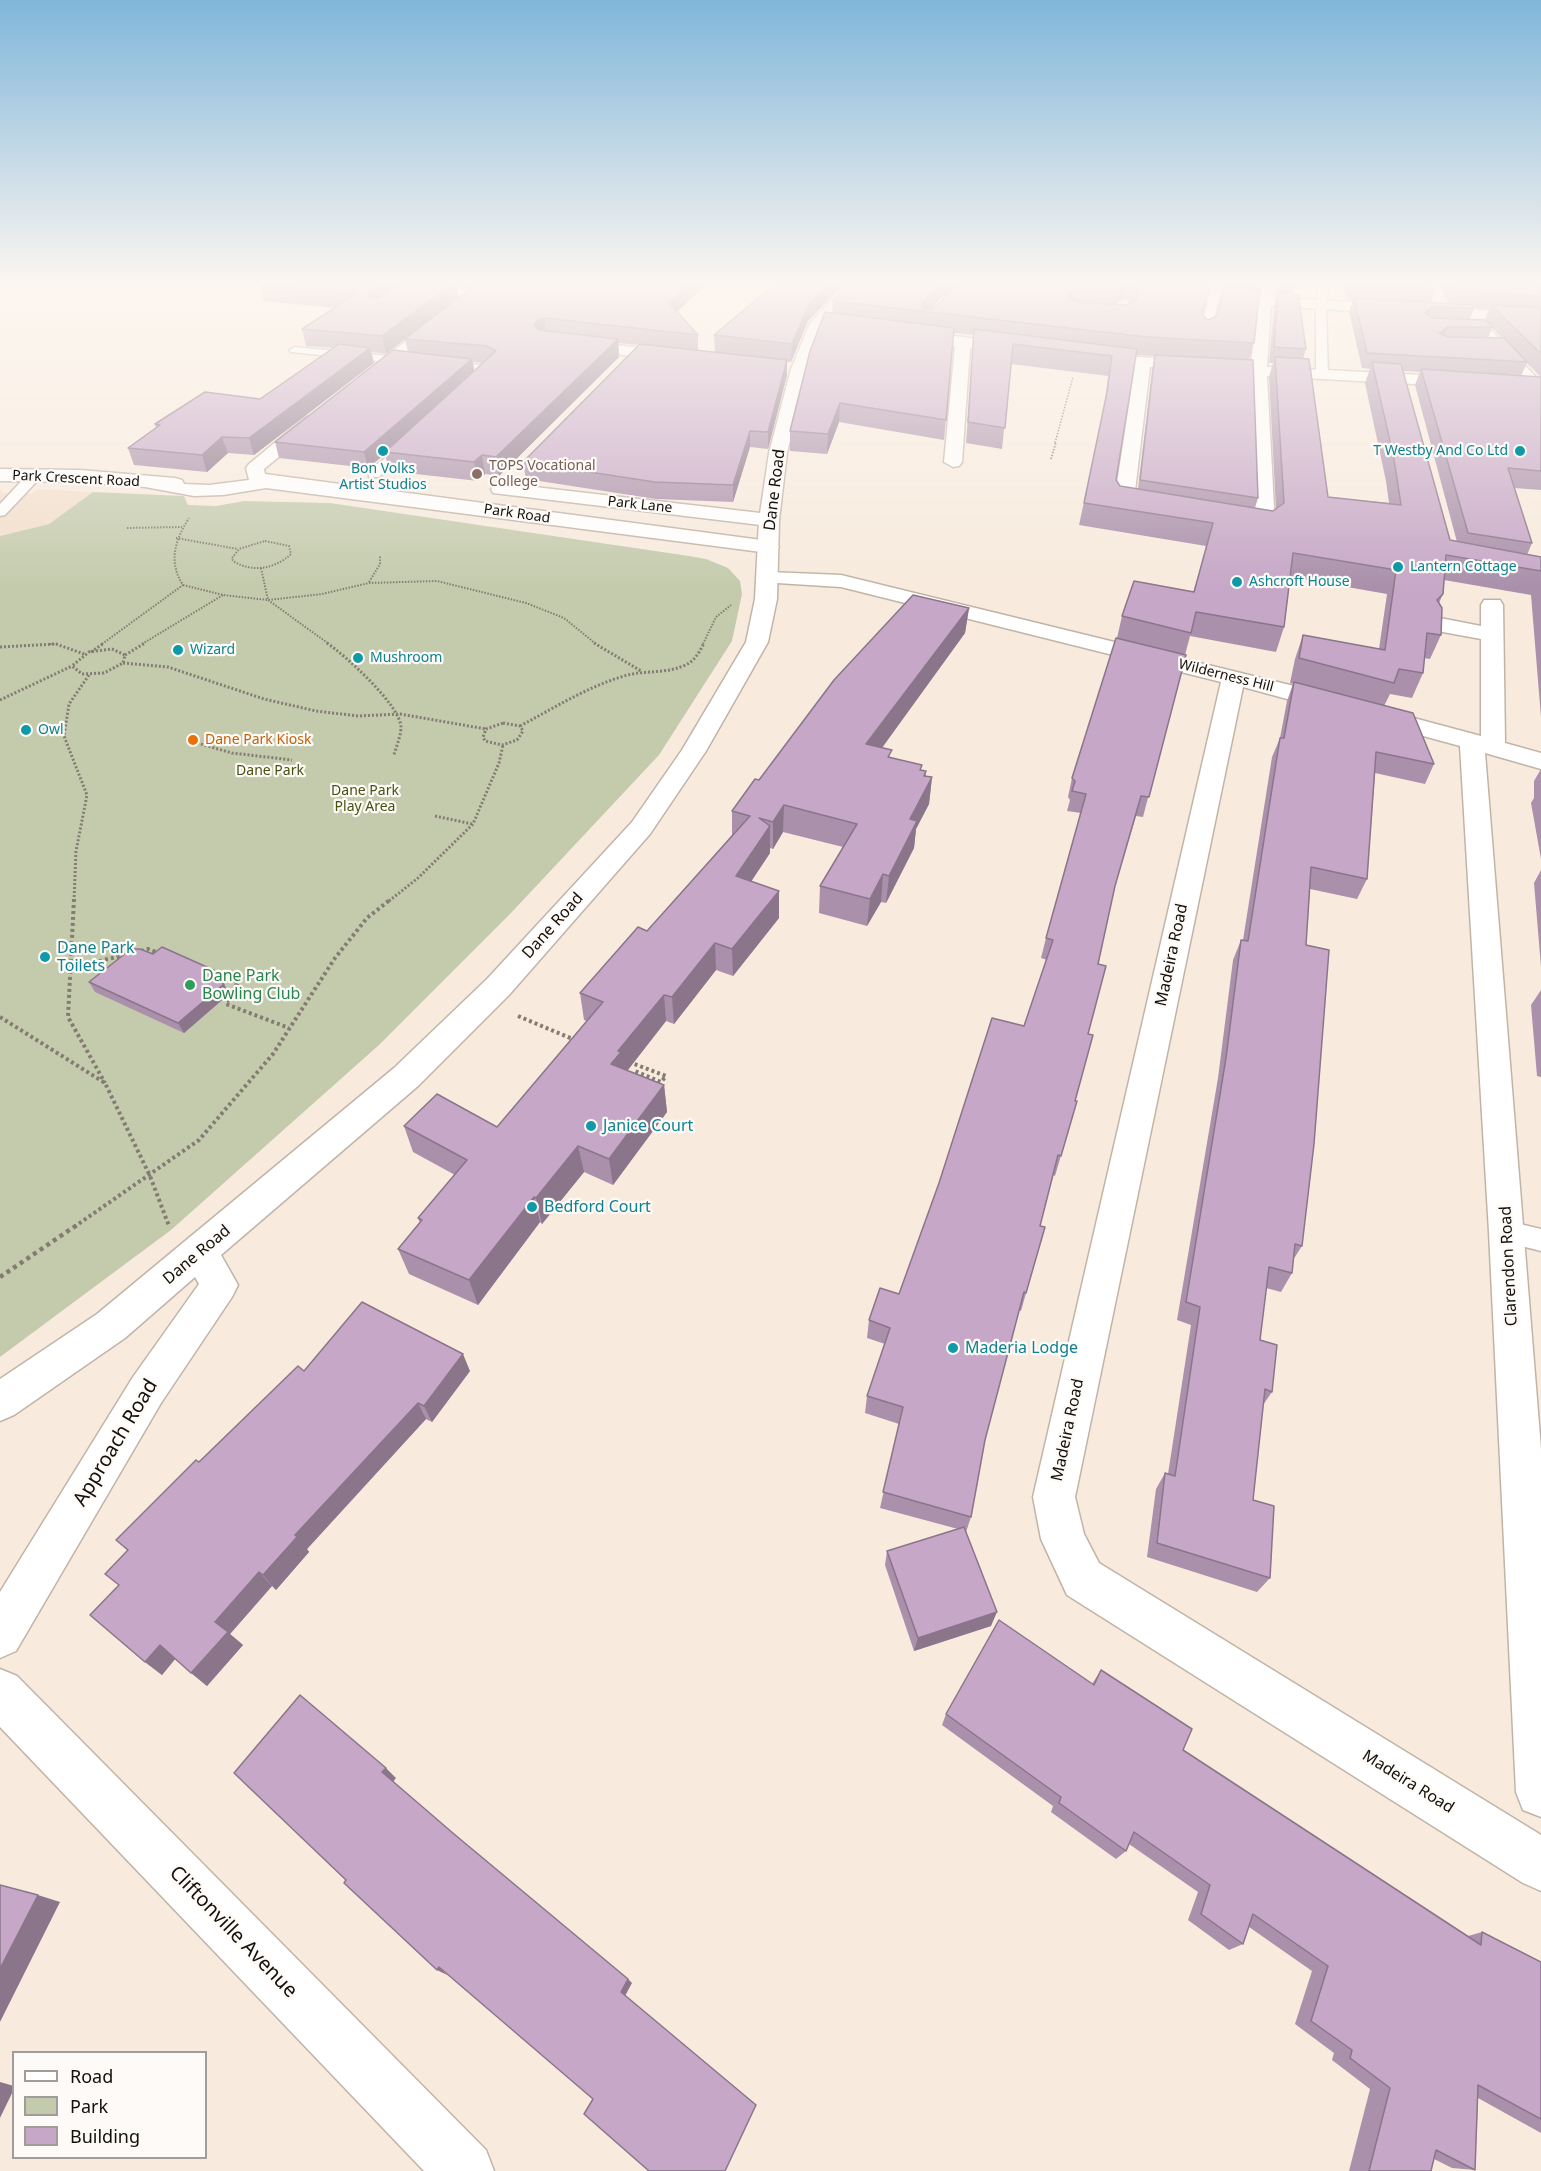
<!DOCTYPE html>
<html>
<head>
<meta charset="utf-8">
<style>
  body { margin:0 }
  #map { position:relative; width:1541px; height:2171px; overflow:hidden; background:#f8ebde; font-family:"Noto Sans",sans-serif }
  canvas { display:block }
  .legend { position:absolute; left:12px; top:2051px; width:195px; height:108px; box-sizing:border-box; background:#fdfaf8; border:2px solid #9f9c99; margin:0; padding:8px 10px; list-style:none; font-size:18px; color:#130f0a }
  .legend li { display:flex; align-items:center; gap:12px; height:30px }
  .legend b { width:30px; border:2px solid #9f9c99 }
</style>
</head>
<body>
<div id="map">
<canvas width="1541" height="2171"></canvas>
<ul class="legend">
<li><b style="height:8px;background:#fff"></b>Road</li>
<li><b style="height:16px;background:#c4cbad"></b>Park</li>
<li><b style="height:16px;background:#c6a7c7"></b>Building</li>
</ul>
</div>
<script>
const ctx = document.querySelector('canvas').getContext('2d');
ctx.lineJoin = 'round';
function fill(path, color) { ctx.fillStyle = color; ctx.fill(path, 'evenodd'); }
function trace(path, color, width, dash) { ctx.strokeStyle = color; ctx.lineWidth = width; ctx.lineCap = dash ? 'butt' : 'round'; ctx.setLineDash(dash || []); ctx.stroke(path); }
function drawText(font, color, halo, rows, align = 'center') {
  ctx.font = font + ' "Noto Sans",sans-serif'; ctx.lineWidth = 4.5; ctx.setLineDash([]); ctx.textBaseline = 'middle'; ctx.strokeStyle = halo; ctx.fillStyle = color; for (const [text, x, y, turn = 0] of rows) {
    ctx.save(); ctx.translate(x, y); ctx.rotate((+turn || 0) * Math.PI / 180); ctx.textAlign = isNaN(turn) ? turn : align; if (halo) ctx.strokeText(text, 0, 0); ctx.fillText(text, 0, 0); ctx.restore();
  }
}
fill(new Path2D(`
  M0 489 2 493 31 494 38 489 93 492 49 524 0 536Z`), '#f2dfcc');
fill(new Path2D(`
  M93 492 184 496 188 505 216 506 244 501 330 503 689 556 706 559 728 568 740 581 742 594 732 641 659 755 511 913 379 1045 171 1230 0 1357V536L49 524Z`), '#c4cbad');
const lane = new Path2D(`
  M1213 284H1223L1210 333 1205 336 1200 333Z
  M1319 284H1329L1326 306 1328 374 1322 377 1316 374V306Z
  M1465 312H1473L1541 382V393L1537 392 1465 316Z
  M295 347 490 366 496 369 476 386 470 382 481 372 291 352 289 350Z
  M410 438 415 439V445L379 477H369V471Z
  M35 471 42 475 40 478 5 515 0 516V504L30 472Z
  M1507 1221 1541 1229V1251L1498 1240 1494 1232 1498 1224Z`);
const street = new Path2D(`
  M480 284H496L373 382H361L359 379 361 376Z
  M1262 284H1276L1273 297 1541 314V322L1271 306 1267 367 1541 381V391L1267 376 1275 526 1265 532 1230 526 1227 522 1237 516 1255 519 1251 375 1150 367 1134 499 1160 504 1163 508 1153 514 1117 507 1114 503 1135 366 1091 363 1083 358 1091 353 1251 366 1257 305 1162 299 1155 295 1162 291 1259 297Z
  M909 330 1016 344 1024 349 1016 354 970 348 962 462 959 466 953 467 944 462 955 346 904 338 901 335 904 332Z
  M575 340 675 352 683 357 675 362 570 348 567 345Z
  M312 416 321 421 318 425 264 469 265 474 769 541 776 543 779 547 776 551 769 553 266 488 223 495 194 496 145 487 80 482 0 481V469L80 470 175 478 182 480 184 484 209 485 249 480 246 468 249 464 306 417Z
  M500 483 769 514 779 520 769 526 493 493 491 489Z
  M768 572 841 575 1298 687 1481 736V639L1432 630 1429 625 1432 620 1440 618 1481 626V605L1484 600H1500L1503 605 1505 743 1541 753V769L1485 753 1541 1449V1817L1523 1810 1516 1792 1489 1232 1460 746 1243 687 1075 1497 1084 1534 1099 1563 1541 1835V1891L1523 1883 1067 1595 1041 1539 1033 1497 1221 682 841 587 761 582 758 578 761 574Z
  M0 1669 17 1676 486 2150 494 2171H424L0 1727Z`);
const secondary = new Path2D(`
  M847 284H862L824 324 807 369 787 453 779 520 777 599 768 642 706 751 650 834 509 995 418 1086 221 1255 238 1285 232 1297 161 1403 16 1651 0 1658V1592L133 1377 199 1284 195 1277 125 1338 14 1415 0 1421V1379L97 1314 394 1068 487 979 632 822 682 750 746 642 755 599 759 520 769 453 791 369 810 323Z`);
trace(lane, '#c1b4a7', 3);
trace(street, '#c1b4a7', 3);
trace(secondary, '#c1b4a7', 3);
trace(new Path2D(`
  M1055 443 1073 377`), '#847c73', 1.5, [1.5, 1.5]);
trace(new Path2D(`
  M1051 459 1056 442
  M127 528 182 527
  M176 538 238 549
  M265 541 289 546 291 554C275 569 252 573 233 561L232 558 239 549Z
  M261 568 268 600 329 644
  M369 582 380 564V555
  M183 585 223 595 268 600 322 594 369 583 437 581 526 603 564 618 596 644
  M50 644H57
  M102 644 183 585C168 562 175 540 189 518
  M142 644 223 595
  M703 644 716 617 731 605`), '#847c73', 2, [1.5, 1.5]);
trace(new Path2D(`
  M327 643C346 656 400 705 401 727 401 736 396 747 394 755
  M594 643 641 671
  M0 647 56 644 84 654
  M112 649 125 655 123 663 104 673 82 674 72 666 89 652Z
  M91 652 104 643
  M125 655 145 643
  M123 663 168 667 264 699 316 711 358 716 400 714 486 729
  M0 700 72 666
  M503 723 520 726 523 731 517 740 502 745 485 741 483 737 486 729Z
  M520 726C554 708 587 687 624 676 643 670 665 674 683 666 694 662 699 653 704 643
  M197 743 232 753 292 760
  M435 816 472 824
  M74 901 76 851 87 795 64 736 69 704 89 675
  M389 901 418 878 473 824 499 763 503 745`), '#847c73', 3, [2, 2]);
trace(new Path2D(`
  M74 899 68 1017 105 1083
  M141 951 148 949 159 953
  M70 968 125 955
  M217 974 238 982 226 1004 289 1028
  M518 1016 575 1040
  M0 1017 105 1083 150 1176 169 1226
  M629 1062 666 1076 661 1082 635 1071 631 1076
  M74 1227 199 1140 273 1054 335 958 367 918 391 899`), '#847c73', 4, [3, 3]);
trace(new Path2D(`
  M0 1277 77 1225`), '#847c73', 4.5, [4, 4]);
fill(lane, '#fff');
fill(street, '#fff');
fill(secondary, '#fff');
fill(new Path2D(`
  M259 284H707L677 312 698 335V350L715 352 714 335 775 284H844L808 321 791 362H787V375L768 449 750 447 733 502 656 499 526 479 523 462 639 345 618 343 619 357 499 476 485 474 478 481 389 471 385 454 368 468 279 458 275 442 408 352 405 339 386 354 371 352 374 363 254 455 228 453 207 472 134 465 128 448 156 428 155 424 260 399 333 348 306 346 302 329 335 308 263 301ZM457 287 471 288 458 298ZM473 362 482 363 474 371Z
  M849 284H1211L1202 315 1208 320 1217 316 1223 290V284H1260L1259 289 1254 343 1249 360 1258 498 1255 508 1273 511 1276 509 1269 377 1273 363H1269L1274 307 1277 295H1276L1278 284H1296L1293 293 1306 349 1303 359 1328 497 1389 503 1386 481 1365 383 1370 369 1362 368 1349 312 1353 300 1347 299 1343 284H1434L1436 289 1431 303 1449 304 1438 284H1541V490L1514 488 1532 543 1527 555 1541 557V717L1531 595 1444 580 1443 594 1439 603 1441 635 1430 659 1424 658 1423 673 1412 698 1390 694 1384 706 1434 764 1425 784 1375 773 1367 879 1357 899 1310 889 1306 945 1302 1246 1293 1260 1292 1273 1281 1292 1266 1288 1260 1340 1272 1392 1263 1405 1253 1500 1270 1578 1257 1592 1147 1557 1156 1489 1165 1473 1168 1474 1191 1325 1177 1320 1218 1078 1233 960 1241 940H1243L1272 757 1280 738 1287 701 1293 684 1290 683 1295 659 1303 635 1379 649 1387 594 1290 577 1284 627 1276 652 1190 636 1143 817 1136 816 1114 890 1098 964 1088 1034 1075 1101H1077L1055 1176 1053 1175 1040 1226 1026 1293 1021 1311 1019 1310 985 1440 971 1517 966 1532 965 1531 991 1626 914 1651 885 1565 887 1551 958 1529 880 1508 899 1424 865 1413 867 1396 885 1344 867 1338 869 1320 899 1294 1024 1026 1047 960 1041 958 1046 938 1081 813 1067 811 1070 800 1068 797 1072 778 1117 638 1122 616 1194 592 1206 546 1079 525 1104 409 1108 376 1011 364 1002 449 966 443 974 335 954 333 944 440 839 422 827 454 790 451V431L832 313 833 301ZM946 296 933 309H931L941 297ZM1125 299 1130 303 1127 305 1117 304 1118 301ZM1474 308 1489 309 1485 320 1470 319ZM1492 328 1502 338H1488ZM1136 355 1155 356 1152 370 1138 489 1120 486 1116 480ZM1527 363 1541 377 1521 376ZM1403 371 1420 372 1415 385 1457 542 1450 540Z
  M969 608 965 633 882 748 891 758 922 770 926 776 932 777 929 804 916 829 914 848 886 903 881 902 867 926 819 913 820 886 843 847 783 832 773 849 770 848V853L751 881 779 918 733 976 716 970 674 1024 666 1021 627 1071 664 1085 667 1112 613 1185 584 1172 542 1224 540 1222 478 1305 409 1274 398 1249 420 1223 418 1218 455 1175 413 1152 404 1126 497 1127 587 1021 584 1020 580 993 647 931 732 835V811L759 780Z
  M1541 769V859L1531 803 1534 798V781Z
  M1541 870V967L1534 883Z
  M218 972 223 982 222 983 224 984 229 994 184 1033 95 992 89 982Z
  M1541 990V1077L1537 1076 1531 1005Z
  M470 1371 432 1422 426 1419 307 1549 309 1552 276 1590 272 1586 230 1634 243 1645 207 1686 175 1659 162 1675 145 1662 119 1586 128 1551 116 1540 199 1462Z
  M1101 1670 1183 1750 1468 1936 1482 1932 1541 1962V2133L1478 2098 1475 2170 1452 2168 1434 2159 1431 2171H1349L1370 2089 1332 2060 1334 2053 1295 2024 1312 1971 1249 1927 1243 1944 1229 1950 1188 1920 1198 1892 1129 1844 1126 1851 1116 1859 1051 1812 1053 1806 942 1725 946 1714 1092 1684Z`), '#aa90ab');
fill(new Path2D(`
  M379 284H407L373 307 369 298V291Z
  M452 284H456L458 298 386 354 382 336Z
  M689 284H707L669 319V303Z
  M828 284H844L808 321 791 362 792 344 809 304Z
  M939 284H969L963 291 941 297 929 312 922 311V303Z
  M1121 284H1127L1125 299 1118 301 1115 309Z
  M1075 289 1072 307 1066 296Z
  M1432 307 1427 322 1425 313Z
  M544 318 546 335 540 337 534 325 538 320Z
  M1448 327 1442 342 1439 333Z
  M618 339 619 357 499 476 496 457Z
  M370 348 374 363 254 455 249 438Z
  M472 359 475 374 385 452V454L368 468 364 452Z
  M787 360V375L768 449V432Z
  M840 403 839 422 827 454 828 434Z
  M750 431V447L733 502V485Z
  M222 437 228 453 207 472 202 455Z
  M482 455 485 474 478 481 474 462Z
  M969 608 965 633 865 771 866 744Z
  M926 771 924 793 932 777 929 804 916 829 914 848 886 903 889 876 910 819Z
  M784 805 783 832 773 849V822Z
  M770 826V853L737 903 736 876Z
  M883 874 881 902 867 926 870 899Z
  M779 891V918L733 976 732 949Z
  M715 943 716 970 674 1024 672 997Z
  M218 972 223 982 216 988 211 977Z
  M224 984 229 994 184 1033 178 1023Z
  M664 995 666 1021 624 1075 611 1064 618 1051Z
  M664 1085 667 1112 613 1185 609 1159Z
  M578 1146 584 1172 542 1224 536 1198Z
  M534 1197 540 1222 478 1305 469 1280Z
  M463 1354 470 1371 432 1422 424 1406Z
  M418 1403 426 1419 307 1549 309 1552 276 1590 263 1575 295 1535Z
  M259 1572 272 1586 230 1634 243 1645 207 1686 191 1673 215 1622Z
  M997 1612 991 1626 914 1651 918 1638Z
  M160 1645 176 1658 162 1675 145 1662Z
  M386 1768 396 1778 393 1782 382 1772Z
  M38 1895 60 1902 0 2022V1969Z
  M439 1967 447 1975 437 1970Z
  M628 1979 632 1983 625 1996 621 1992Z
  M0 2082 14 2086V2089L0 2118Z`), '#8b758b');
const building = new Path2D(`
  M379 284 369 291V298H380L400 284H452L382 336 302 329 356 294 259 285Z
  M476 284H689L669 303 698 335 544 318 538 320 534 325 539 330 618 339 496 457 482 455 474 462 385 452 496 351 487 346 405 339Z
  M775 284H828L809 304 792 344 714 335Z
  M849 284H939L922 303 923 309H933L954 288 965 284H1121L1119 291 1075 289 1066 296 1075 302 1127 305 1137 299 1138 288 1132 284H1192L1210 286 1202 315 1208 320 1217 316 1224 286 1260 289 1254 343 1147 337 833 301Z
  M1357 284H1434L1436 289Z
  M1453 284H1538L1541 287V296L1456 291Z
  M1278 292 1298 294 1306 349 1274 347Z
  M1354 298 1472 305 1474 308 1432 307 1425 313 1432 318 1485 320 1493 327H1448L1439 333 1448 337 1504 338 1527 362 1367 353Z
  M1491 305 1541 308V354Z
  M825 312 954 328 946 420 840 403 828 434 790 431 810 351Z
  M974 329 1137 349 1116 480 1120 486 1273 511 1284 503 1275 357 1309 359 1328 497 1401 505 1394 459 1372 362 1401 364 1450 540 1541 557V571L1446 555 1443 594 1437 600 1442 608 1441 635 1427 633 1423 673 1399 669 1394 683 1299 658 1303 635 1385 650 1396 570 1293 553 1284 627 1196 612 1191 633 1122 616 1134 581 1194 592 1213 523 1084 503 1107 392 1112 356 1013 344 1005 428 968 422Z
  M339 344 370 348 249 438 222 437 202 455 128 448 160 425 155 424 205 392 260 399Z
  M640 344 787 360 768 432 750 431 733 485 655 482 523 462Z
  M393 350 472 359 364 452 275 442Z
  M1155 355 1253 360 1258 498 1140 480Z
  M1421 369 1541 377V471L1508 468 1532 543 1468 533Z
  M913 595 969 608 866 744 892 750 888 757 922 765 920 770 926 771 924 776 932 777 910 819 917 821 889 876 883 874 870 899 820 886 857 824 784 805 773 822 759 818 770 826 736 876 779 891 732 949 715 943 672 997 664 995 618 1051 621 1052 611 1064 664 1085 609 1159 578 1146 536 1198 534 1197 469 1280 398 1249 422 1220 418 1218 467 1160 404 1126 437 1094 497 1127 603 1002 580 993 638 927 647 931 750 816 732 811 755 779 759 780 834 680Z
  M1116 638 1186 655 1149 797 1141 796 1115 886 1098 964 1106 966 1088 1034 1093 1035 1075 1101H1077L1061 1156 1058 1155 1040 1226 1045 1227 1026 1293 1024 1292 985 1440 971 1517 883 1492 903 1407 867 1396 890 1328 869 1320 880 1288 899 1294 939 1183 992 1018 1024 1026 1053 940 1046 938 1086 794 1072 791 1075 781 1072 778Z
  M1294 682 1413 713 1434 764 1376 752 1367 879 1311 867 1306 945 1329 950 1314 1144 1302 1246 1295 1244 1292 1273 1269 1267 1260 1340 1277 1345 1272 1392 1265 1389 1253 1500 1274 1506 1270 1578 1157 1543 1165 1473 1175 1476 1200 1307 1186 1302 1226 1058 1241 940 1248 941 1280 738H1284Z
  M162 947 218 972 211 977 224 984 178 1023 89 982 131 949H140L153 954Z
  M362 1302 463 1354 424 1406 418 1403 295 1535 297 1537 263 1575 259 1572 215 1622 228 1632 191 1673 160 1645 145 1662 90 1615 119 1585 105 1574 128 1550 116 1540 196 1460 199 1462 298 1366 304 1371Z
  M964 1527 997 1612 918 1638 887 1551Z
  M999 1620 1094 1685 1101 1670 1192 1729 1183 1750 1481 1945 1482 1932 1541 1962V2119L1478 2085 1475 2170 1436 2150 1431 2171H1369L1390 2088 1350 2058 1352 2050 1311 2021 1328 1966 1253 1914 1243 1944 1201 1914 1210 1885 1134 1832 1126 1851 1059 1803 1061 1797 946 1714Z
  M300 1695 386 1768 382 1772 454 1834 628 1979 621 1992 756 2105 725 2171H649L584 2114 593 2099 439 1967 437 1970 344 1883 346 1880 234 1773Z
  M0 1885 38 1895 0 1969Z`);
fill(building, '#c6a7c7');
trace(building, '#8b758b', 1.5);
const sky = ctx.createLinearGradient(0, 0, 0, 588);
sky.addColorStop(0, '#80b6da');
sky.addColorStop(0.48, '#fcf6f0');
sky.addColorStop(1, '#fcf6f000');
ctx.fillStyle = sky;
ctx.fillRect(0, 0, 1541, 588);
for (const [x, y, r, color] of [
  [383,451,6,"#0f9aa8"],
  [1520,451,6,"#0f9aa8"],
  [477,474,6,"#8d6e63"],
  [1398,567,6,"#0f9aa8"],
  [1237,582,6,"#0f9aa8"],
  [178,650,6,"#0f9aa8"],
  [358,658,6,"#0f9aa8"],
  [26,730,6,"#0f9aa8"],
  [193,740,6,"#e8710a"],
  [45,957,6,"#0f9aa8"],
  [190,985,6,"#2e9e5b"],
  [591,1126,6,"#0f9aa8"],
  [532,1207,6,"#0f9aa8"],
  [953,1348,6,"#0f9aa8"]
]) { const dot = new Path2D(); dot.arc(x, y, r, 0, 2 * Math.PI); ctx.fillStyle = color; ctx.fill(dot); trace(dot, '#fdfaf8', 2); }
drawText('14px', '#0d838f', '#fdfaf8', [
  ["T Westby And Co Ltd",1508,451,"right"],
  ["Bon Volks",383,469,"center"],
  ["Artist Studios",383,485,"center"],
  ["Lantern Cottage",1410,567],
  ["Ashcroft House",1249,582],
  ["Wizard",190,650],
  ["Mushroom",370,658],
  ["Owl",38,730]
], 'left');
drawText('14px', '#785e54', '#fdfaf8', [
  ["TOPS Vocational",489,466],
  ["College",489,482]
], 'left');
drawText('14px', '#130f0a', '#fdfaf8', [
  ["Park Crescent Road",76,479,3],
  ["Park Lane",640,505,6],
  ["Park Road",517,514,8],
  ["Wilderness Hill",1226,676,14]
]);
drawText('14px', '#c56008', '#fdfaf8', [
  ["Dane Park Kiosk",205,740]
], 'left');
drawText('14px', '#485210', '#fdfaf8', [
  ["Dane Park",270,771],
  ["Dane Park",365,791],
  ["Play Area",365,807]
]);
drawText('16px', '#130f0a', '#fdfaf8', [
  ["Dane Road",775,490,-83],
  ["Dane Road",553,926,-48],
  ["Madeira Road",1172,955,-78],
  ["Dane Road",197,1255,-40],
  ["Clarendon Road",1509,1266,-93],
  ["Madeira Road",1068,1430,-78],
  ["Madeira Road",1408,1782,32]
]);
drawText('16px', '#0d838f', '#fdfaf8', [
  ["Dane Park",57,948],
  ["Toilets",57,966],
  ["Janice Court",603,1126],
  ["Bedford Court",544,1207],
  ["Maderia Lodge",965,1348]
], 'left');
drawText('16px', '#27864d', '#fdfaf8', [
  ["Dane Park",202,976],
  ["Bowling Club",202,994]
], 'left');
drawText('20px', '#130f0a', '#fdfaf8', [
  ["Approach Road",116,1443,-59],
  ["Cliftonville Avenue",233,1932,46]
]);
</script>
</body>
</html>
